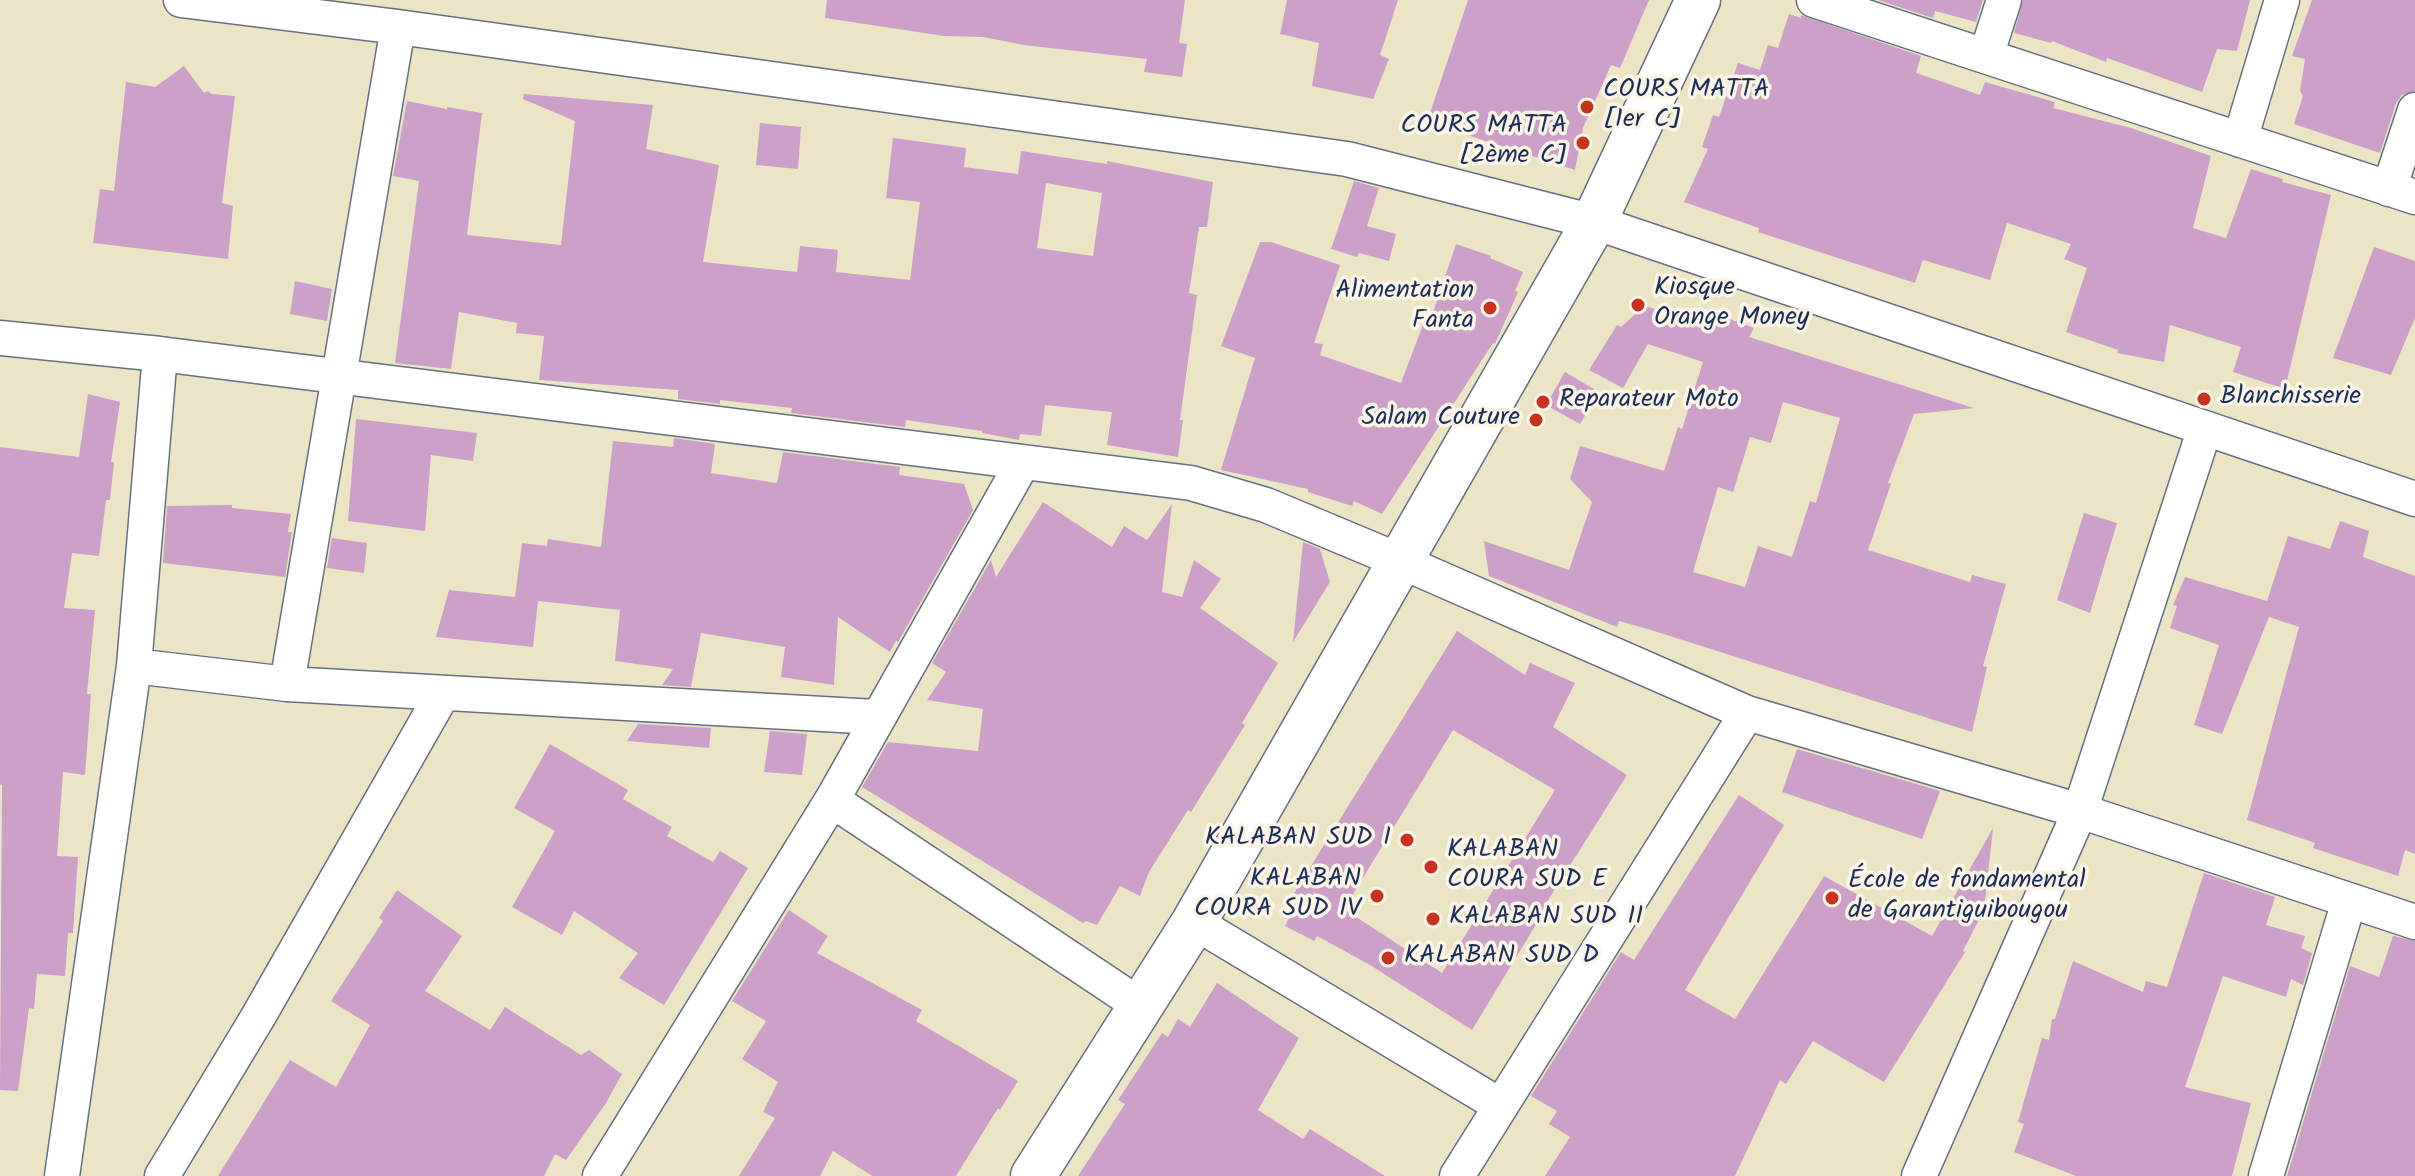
<!DOCTYPE html>
<html>
<head>
<meta charset="utf-8">
<style>
  body { margin:0 }
  canvas { display:block; background:#ebe5c6 }
</style>
</head>
<body>
<canvas width="2415" height="1176"></canvas>
<script>
const ctx = document.querySelector('canvas').getContext('2d');
ctx.lineJoin = 'round';
function fill(path, color) { ctx.fillStyle = color; ctx.fill(path, 'evenodd'); }
function trace(path, color, width, dash) { ctx.strokeStyle = color; ctx.lineWidth = width; ctx.lineCap = dash ? 'butt' : 'round'; ctx.setLineDash(dash || []); ctx.stroke(path); }
function drawText(font, color, halo, rows, align = 'center') {
  ctx.font = font + ' Kalam,sans-serif'; ctx.lineWidth = 7; ctx.setLineDash([]); ctx.textBaseline = 'middle'; ctx.strokeStyle = halo; ctx.fillStyle = color; for (const [text, x, y, turn = 0] of rows) {
    ctx.save(); ctx.translate(x, y); ctx.rotate((+turn || 0) * Math.PI / 180); ctx.textAlign = isNaN(turn) ? turn : align; if (halo) ctx.strokeText(text, 0, 0); ctx.fillText(text, 0, 0); ctx.restore();
  }
}
fill(new Path2D(`
  M827 0H1185L1179 43 1187 44 1182 77 1144 72 1147 59 1024 45 983 37 944 36 825 18Z
  M1287 0H1398L1380 55 1389 59 1373 99 1312 86 1319 43 1280 34Z
  M1468 0H1649L1620 68 1611 65 1583 128 1575 170 1427 122Z
  M1878 0H1983L1976 22 1935 11 1933 18Z
  M2023 0H2250L2237 51 2217 49 2202 92 2107 58 2106 62 2052 41 2051 43 2014 33Z
  M2312 0H2415V91L2402 95 2396 103 2380 153 2294 124 2303 96 2300 91 2305 59 2292 56Z
  M1789 14 1801 18V15L1921 56 1916 73 1943 82 1980 95 1985 82 2055 102 2053 108 2131 128 2211 156 2193 228 2226 238 2251 169 2283 179 2282 182 2331 195 2285 389 2233 372 2241 347 2170 325 2164 362 2117 353 2118 350 2066 332 2087 268 2064 259 2071 244 2007 223 1990 280 1923 260 1915 283 1758 232 1759 228 1684 202 1708 149 1702 147 1713 115 1719 117 1738 63 1760 70 1768 45 1778 48Z
  M184 66 204 93 208 91 212 94 235 96 222 203 233 206 228 259 93 243 100 189 114 191 126 82 155 87Z
  M524 94 653 105 646 149 719 165 703 262 797 272 800 246 838 250 836 272 910 280 920 202 886 198 893 138 966 148 964 167 1018 174 1021 151 1107 164V161L1213 182 1207 227H1199L1189 293 1197 295 1180 420H1183L1178 457 1107 445 1112 412 1045 405 1041 436 1020 434 1019 440 982 433V431L906 420 905 427 791 413 792 408 720 400V404L678 399V390L539 380 544 336 516 333 517 323 459 312 451 369 395 363 419 181 393 176 407 101 447 109V107L482 113 467 235 561 245 575 121 523 99ZM1046 183 1102 193 1093 256 1037 248Z
  M760 123 801 127 798 169 756 165Z
  M1354 181 1379 188 1367 226 1396 234 1389 261 1359 253 1357 257 1331 249Z
  M1260 242H1271L1340 265 1314 343 1323 344 1320 355 1401 383 1424 322 1429 324 1456 244 1491 256 1490 258 1523 272 1515 291 1518 292 1495 344 1493 343 1382 514 1354 501 1352 506 1308 492V489L1221 470 1255 358 1221 346Z
  M2374 247 2415 261V318L2391 375 2333 358Z
  M295 281 332 289 327 321 290 314Z
  M1644 306 1709 323 1713 313 1754 328 1749 337 1974 408 1914 414 1888 483 1891 484 1868 550 1970 582 1972 575 2006 584 1983 666 1987 667 1972 732 1651 630 1619 621 1617 627 1489 576 1484 541 1569 570 1592 502 1570 479 1580 446 1664 471 1678 427 1682 429 1703 362 1648 344 1623 388 1589 370 1617 325 1621 327ZM1783 402 1840 418 1816 503 1810 501 1792 557 1758 546 1745 587 1693 572 1718 487 1733 492 1750 437 1771 443Z
  M1565 372 1599 392 1580 424 1546 405Z
  M88 394 120 402 111 462H114L110 500H106L99 556 72 553 64 608 95 610 87 694H91L85 775 63 772 57 856 78 857 73 933H68L65 976 37 974 34 1009 29 1008 18 1091 0 1090 2 785 0 784V447L79 457Z
  M356 419 477 433 473 461 431 455 425 531 348 521Z
  M674 438 715 444 711 473 777 483 783 452 900 467 899 475 964 484 973 510 898 642 896 641 890 652 838 617 834 685 781 677 785 647 701 633 691 687 662 685 673 669 615 661 620 610 538 601 533 647 436 637 449 590 515 597 522 543 547 546 548 539 601 547 613 441 673 447Z
  M1043 502 1112 547 1124 526 1147 540 1172 504 1162 592 1182 597 1194 560 1221 579 1200 608 1278 663 1242 723 1245 725 1191 812 1188 810 1149 872 1140 896 1120 886 1097 925 1086 921 1083 923 862 787 888 742 978 751 983 709 927 700 946 672 932 663 991 560 996 577Z
  M232 505V508L291 514 288 532H292L285 577 163 563 167 506Z
  M2084 513 2117 523 2090 613 2057 600Z
  M2340 521 2369 531 2363 557 2415 576V854L2405 850 2398 876 2313 848 2315 843 2247 820 2299 627 2269 617 2222 734 2194 725 2219 645 2170 628 2177 606 2173 605 2185 577 2267 601 2288 536 2330 549Z
  M332 538 367 543 364 573 327 568Z
  M1303 542 1320 549 1330 582 1293 642Z
  M1457 631 1525 675 1530 663 1575 683 1553 727 1627 775 1547 902 1549 903 1472 1030 1370 965 1317 936 1314 941 1285 926 1297 902 1291 898ZM1453 730 1555 790 1442 973 1344 909Z
  M638 724 711 728 709 748 627 741Z
  M770 731 807 734 802 775 764 772Z
  M550 744 628 790 623 799 672 827 667 836 713 862 720 851 748 868 664 1005 619 978 638 953 574 911 562 935 512 907 555 831 514 808Z
  M1797 749 1940 791 1922 839 1782 792Z
  M1739 795 1784 825 1685 990 1735 1019 1824 876 1932 936 1993 828 1984 910 1963 951 1965 952 1884 1082 1813 1041 1786 1084 1780 1080 1735 1176H1545L1570 1137 1549 1124 1557 1111 1531 1096 1621 952 1634 960Z
  M2204 873 2275 897 2266 925 2305 936 2301 948 2312 953 2303 985 2291 979 2286 997 2223 976 2185 1087 2251 1103 2232 1176H2076L2014 1152 2024 1124 2018 1122 2042 1038 2049 1040 2052 1019H2055L2073 961 2143 992 2146 981 2167 987Z
  M397 890 462 936 425 991 490 1030 505 1007 581 1055 589 1050 622 1074 606 1103 566 1160 555 1154 544 1176H218L290 1060 336 1087 370 1025 331 1001 383 921 379 918Z
  M789 910 828 936 817 953 922 1010 916 1021 1018 1081 1000 1110 998 1108 956 1176H872L833 1151 820 1176H739L775 1118 763 1112 778 1082 742 1059 766 1021 732 1001Z
  M2393 936 2415 941V1176H2287L2350 966 2379 977Z
  M1217 983 1299 1038 1258 1110 1303 1139 1310 1129 1385 1176H1078L1125 1104 1118 1100 1162 1033 1168 1037 1178 1019 1190 1027Z`), '#cca0c9');
const minor = new Path2D(`
  M181 0 398 27 1347 159 1594 222 2415 499
  M1814 0 2415 197
  M1986 56 2004 0
  M2240 140 2282 0
  M2389 189 2415 110
  M0 338 160 354 1191 483 1266 505 1400 561 1747 713 2080 811 2415 922
  M134 666 287 684 876 717
  M287 684 398 27
  M832 800 1141 1006
  M1194 922 1501 1106
  M62 1176 134 666 160 354
  M162 1176 258 1017 443 693
  M600 1176 832 800 1023 462
  M1457 1176 1747 713
  M1919 1176 2080 811 2205 428
  M2266 1176 2349 901`);
const tertiary = new Path2D(`
  M1033 1176 1194 922 1594 222 1698 0`);
trace(minor, '#646f82', 37);
trace(tertiary, '#646f82', 47);
trace(minor, '#fff', 34);
trace(tertiary, '#fff', 44);
for (const [x, y, r, color] of [
  [1587,107,8,"#c8321e"],
  [1583,143,8,"#c8321e"],
  [1638,305,8,"#c8321e"],
  [1490,308,8,"#c8321e"],
  [2204,399,8,"#c8321e"],
  [1543,402,8,"#c8321e"],
  [1536,420,8,"#c8321e"],
  [1407,840,8,"#c8321e"],
  [1431,867,8,"#c8321e"],
  [1377,896,8,"#c8321e"],
  [1832,898,8,"#c8321e"],
  [1433,919,8,"#c8321e"],
  [1388,958,8,"#c8321e"]
]) { const dot = new Path2D(); dot.arc(x, y, r, 0, 2 * Math.PI); ctx.fillStyle = color; ctx.fill(dot); trace(dot, '#fcf5e5', 3); }
drawText('26px', '#1b2f5e', '#fcf5e5', [
  ["COURS MATTA",1603,92],
  ["[1er C]",1603,122],
  ["COURS MATTA",1567,128,"right"],
  ["[2ème C]",1567,158,"right"],
  ["Kiosque",1654,290],
  ["Orange Money",1654,320],
  ["Alimentation",1474,293,"right"],
  ["Fanta",1474,323,"right"],
  ["Blanchisserie",2220,399],
  ["Reparateur Moto",1559,402],
  ["Salam Couture",1520,420,"right"],
  ["KALABAN SUD I",1391,840,"right"],
  ["KALABAN",1447,852],
  ["COURA SUD E",1447,882],
  ["KALABAN",1361,881,"right"],
  ["COURA SUD IV",1361,911,"right"],
  ["École de fondamental",1848,883],
  ["de Garantiguibougou",1848,913],
  ["KALABAN SUD II",1449,919],
  ["KALABAN SUD D",1404,958]
], 'left');
</script>
</body>
</html>
